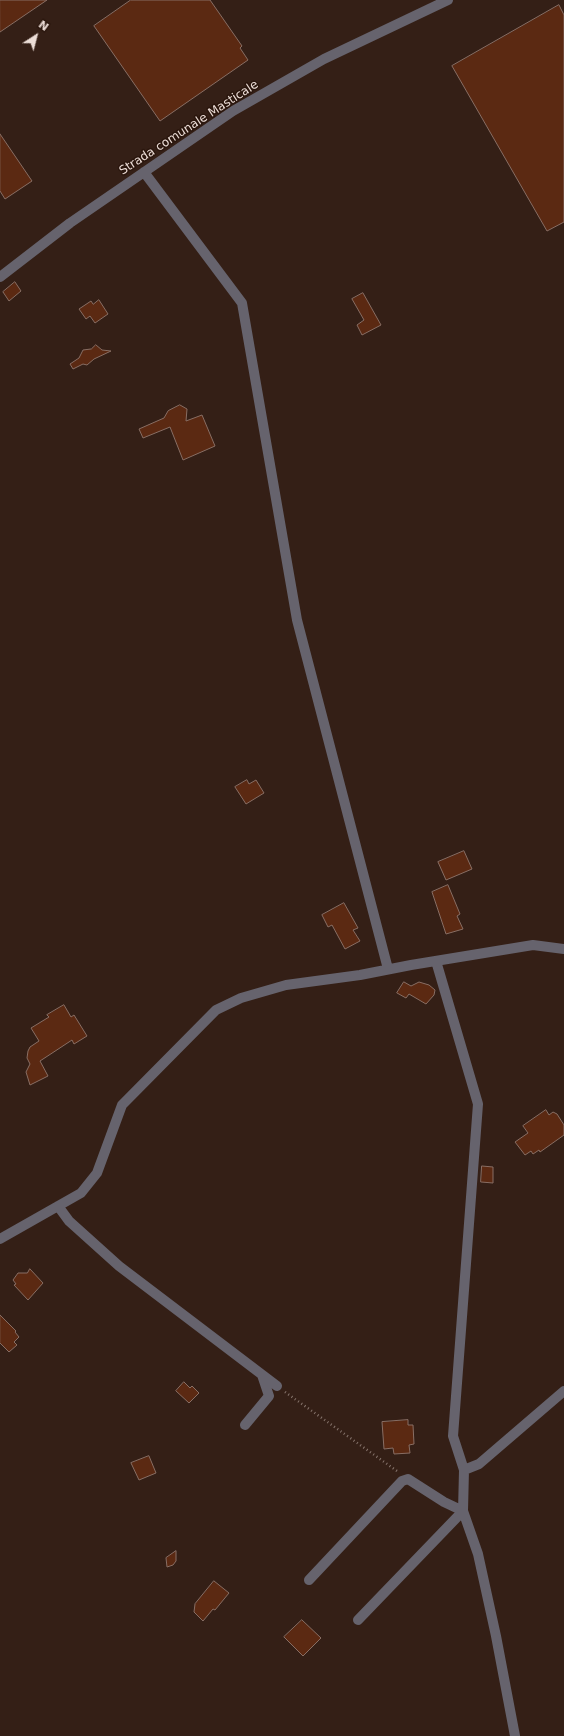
<!DOCTYPE html>
<html>
<head>
<meta charset="utf-8">
<style>
  body { margin:0 }
  #map { position:relative; width:564px; height:1736px; overflow:hidden; background:#341f16; font-family:"DejaVu Sans",sans-serif }
  canvas { display:block }
  .north { position:absolute; left:16px; top:16px; width:40px; height:40px; -webkit-text-stroke:3px #2a160d; paint-order:stroke; rotate:36deg; font-size:11px; font-weight:700; line-height:16px; text-align:center; color:#ecddd7 }
  .north::after { content:''; display:block; margin:auto; width:14px; height:18px; background:#ecddd7; clip-path:polygon(50% 0,100% 100%,50% 72%,0 100%) }
</style>
</head>
<body>
<div id="map">
<canvas width="564" height="1736"></canvas>
<div class="north">N</div>
</div>
<script>
const ctx = document.querySelector('canvas').getContext('2d');
ctx.lineJoin = 'round';
function fill(path, color) { ctx.fillStyle = color; ctx.fill(path, 'evenodd'); }
function trace(path, color, width, dash) { ctx.strokeStyle = color; ctx.lineWidth = width; ctx.lineCap = dash ? 'butt' : 'round'; ctx.setLineDash(dash || []); ctx.stroke(path); }
function drawText(font, color, halo, rows, align = 'center') {
  ctx.font = font + ' "DejaVu Sans",sans-serif'; ctx.lineWidth = 3; ctx.setLineDash([]); ctx.textBaseline = 'middle'; ctx.strokeStyle = halo; ctx.fillStyle = color; for (const [text, x, y, turn = 0] of rows) {
    ctx.save(); ctx.translate(x, y); ctx.rotate((+turn || 0) * Math.PI / 180); ctx.textAlign = isNaN(turn) ? turn : align; if (halo) ctx.strokeText(text, 0, 0); ctx.fillText(text, 0, 0); ctx.restore();
  }
}
const building = new Path2D(`
  M0 0H47L0 32Z
  M131 0H210L242 46 240 48 248 60 160 121 94 26Z
  M559 5 564 15V222L547 231 452 66Z
  M0 134 32 181 5 199 0 191Z
  M15 282 21 291 9 301 3 292Z
  M363 293 381 325 362 335 357 325 364 320 352 299Z
  M99 300 108 314 95 323 90 316 86 319 79 309 91 301 93 304Z
  M96 345 102 350 111 351 94 359 87 365 83 364 73 369 70 364 79 358 83 350 91 349Z
  M180 405 187 409 186 421 202 415 215 446 183 460 170 427 143 438 139 429 164 418 168 411Z
  M247 780 249 784 256 780 264 793 246 804 235 787Z
  M464 851 472 869 446 880 438 862Z
  M448 885 460 914 457 916 463 929 446 934 432 892Z
  M344 903 358 928 353 930 360 941 345 949 332 925 328 927 322 915Z
  M404 982 411 986 419 982 429 985 435 990 434 995 426 1004 409 994 406 998 397 993Z
  M64 1005 71 1017 74 1015 87 1036 74 1044 72 1040 40 1061 48 1076 30 1085 26 1072 30 1064 27 1058 28 1051 30 1047 39 1041 31 1028 49 1017 47 1015Z
  M546 1110 549 1115 553 1112 557 1114 564 1125V1135L540 1152 539 1150 533 1154 531 1151 525 1155 515 1142 528 1133 523 1126Z
  M482 1166 493 1167V1183L481 1182Z
  M30 1269 43 1283 28 1300 14 1285 16 1284 13 1280 18 1273H27Z
  M0 1315 16 1331 15 1332 19 1337 14 1342 17 1345 9 1352 0 1343Z
  M184 1382 190 1388 192 1386 199 1393 189 1403 176 1391Z
  M408 1420V1425H413L414 1444 409 1445 410 1453 394 1454 393 1448 384 1449 382 1422Z
  M149 1456 156 1473 139 1480 131 1463Z
  M176 1551V1561L173 1565 167 1567 166 1558Z
  M214 1581 229 1593 215 1610 213 1609 203 1621 194 1612 195 1604Z
  M302 1620 321 1638 303 1656 284 1637Z`);
fill(building, '#5b2912');
trace(building, '#886e64', 1);
trace(new Path2D(`
  M285 1392 397 1471`), '#86746c', 2.5, [1, 3]);
trace(new Path2D(`
  M144 172 242 303 297 620 388 969
  M0 277 70 223 233 111 324 59 448 0
  M436 961 478 1104 453 1436 464 1470 463 1511 478 1554 496 1636 515 1736
  M58 1206 69 1221 119 1266 277 1386
  M0 1239 81 1193 97 1173 122 1105 216 1010 241 998 286 985 360 975 411 965 533 945 564 949
  M245 1425 269 1396 262 1375
  M464 1470 479 1464 564 1391
  M309 1580 402 1481 408 1479 444 1502 463 1511 358 1620`), '#66636d', 10);
drawText('12px', '#ecddd7', '#2a160d', [
  ["Strada comunale Masticale",189,128,-33]
]);
</script>
</body>
</html>
